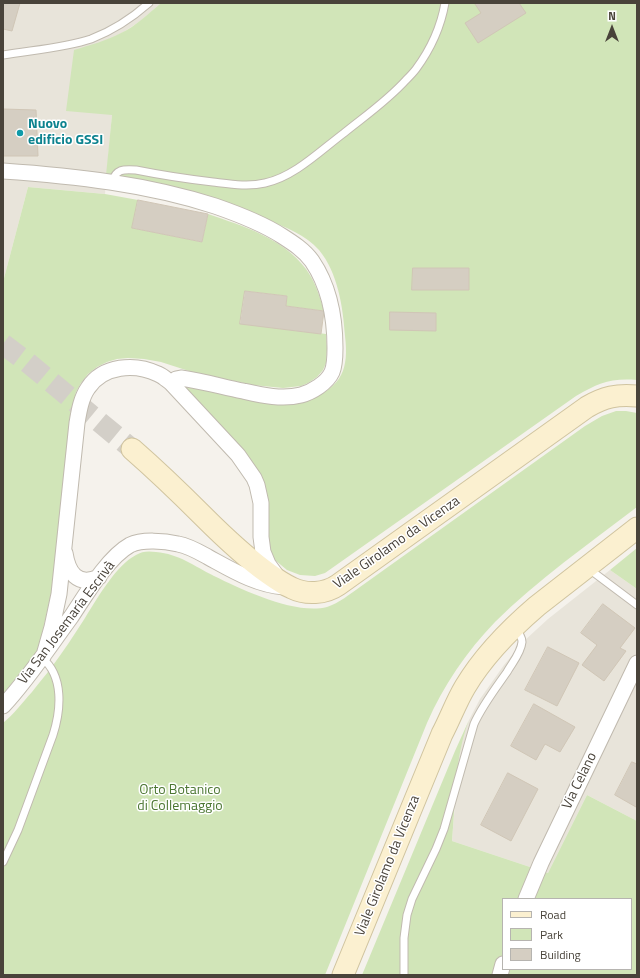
<!DOCTYPE html>
<html>
<head>
<meta charset="utf-8">
<style>
  body { margin:0 }
  #map { position:relative; width:640px; height:978px; overflow:hidden; background:#f5f2ec; font-family:"Titillium Web",sans-serif }
  canvas { display:block }
  .frame { position:absolute; inset:0; border:4px solid #49433a; pointer-events:none }
  .legend { position:absolute; left:502px; top:898px; width:130px; height:72px; box-sizing:border-box; background:#fff; border:1px solid #b6b4b0; margin:0; padding:5px 7px; list-style:none; font-size:12px; color:#49433a }
  .legend li { display:flex; align-items:center; gap:8px; height:20px }
  .legend b { width:20px; border:1px solid #b6b4b0 }
  .north { position:absolute; left:592px; top:8px; width:40px; height:40px; -webkit-text-stroke:3px #fff; paint-order:stroke; rotate:0deg; font-size:11px; font-weight:700; line-height:16px; text-align:center; color:#49433a }
  .north::after { content:''; display:block; margin:auto; width:14px; height:18px; background:#49433a; clip-path:polygon(50% 0,100% 100%,50% 72%,0 100%) }
</style>
</head>
<body>
<div id="map">
<canvas width="640" height="978"></canvas>
<div class="frame"></div>
<ul class="legend">
<li><b style="height:5px;background:#fbf0d0"></b>Road</li>
<li><b style="height:11px;background:#d1e5b8"></b>Park</li>
<li><b style="height:11px;background:#d5cec2"></b>Building</li>
</ul>
<div class="north">N</div>
</div>
<script>
const ctx = document.querySelector('canvas').getContext('2d');
ctx.lineJoin = 'round';
function fill(path, color) { ctx.fillStyle = color; ctx.fill(path, 'evenodd'); }
function trace(path, color, width, dash) { ctx.strokeStyle = color; ctx.lineWidth = width; ctx.lineCap = dash ? 'butt' : 'round'; ctx.setLineDash(dash || []); ctx.stroke(path); }
function drawText(font, color, halo, rows, align = 'center') {
  ctx.font = font + ' "Titillium Web",sans-serif'; ctx.lineWidth = 3; ctx.setLineDash([]); ctx.textBaseline = 'middle'; ctx.strokeStyle = halo; ctx.fillStyle = color; for (const [text, x, y, turn = 0] of rows) {
    ctx.save(); ctx.translate(x, y); ctx.rotate((+turn || 0) * Math.PI / 180); ctx.textAlign = isNaN(turn) ? turn : align; if (halo) ctx.strokeText(text, 0, 0); ctx.fillText(text, 0, 0); ctx.restore();
  }
}
fill(new Path2D(`
  M3 3H161L142 20 122 33 107 40 112 115 105 194 28 187 3 282Z
  M610 570 637 589V821L587 795 548 873 452 841 458 765 460 749 465 730 469 720 480 699 504 665 524 641 548 619Z`), '#e8e4da');
fill(new Path2D(`
  M161 3H637V380C610 378 599 383 576 396L325 573 315 576 300 575 287 570 275 560 270 552 269 539 268 501 186 391V386L311 399C342 386 349 369 345 336 343 307 338 273 319 250 306 235 285 227 267 220 254 215 241 209 228 204 214 199 200 197 186 194 160 188 133 182 106 175L112 115 66 111 74 50C90 45 106 41 121 33 136 26 148 14 161 3Z
  M28 187 105 194 138 200 133 228 202 242 208 214C243 226 283 238 306 269 315 281 320 297 324 311L286 306 287 296 245 291 240 323 326 334 327 349 326 363 323 370 317 377 308 383 301 386 283 388 253 385 192 372 161 362 144 359 128 358 117 359 107 362 97 367 88 374 81 383 76 392 70 415 57 547 51 594 45 621 38 651 3 694V282Z
  M616 411H626L637 413V507C590 543 537 580 495 622 467 651 443 686 427 723L325 975H3V723C14 714 22 703 32 692 38 684 45 676 51 668 63 652 74 635 85 618 97 599 116 565 136 555 142 551 149 551 156 552 179 554 194 566 214 576 243 590 295 615 327 607 339 603 350 594 360 587L585 426 602 416Z
  M637 548V589L610 570Z
  M469 720C454 759 456 801 452 841L548 873 587 795 637 821V975H362L455 751ZM503 899H631V969H503Z`), '#d1e5b8');
const building = new Path2D(`
  M3 3H20L12 31 3 29Z
  M477 3H519L526 13 478 43 465 23 481 13 475 4Z
  M3 109 36 110 38 156H3Z
  M138 200 208 214 202 242 132 228Z
  M413 268H469V290H412Z
  M245 291 287 296 286 306 324 311 321 334 240 324Z
  M390 312 436 313V331L390 330Z
  M603 604 635 628 620 648 626 651 604 681 582 665 597 645 581 633Z
  M548 647 579 663 557 706 525 690Z
  M534 704 575 727 560 752 545 744 536 760 511 746Z
  M632 762 637 764V805L636 807 615 795Z
  M508 773 538 789 511 841 481 825Z`);
fill(building, '#d5cec2');
trace(building, '#d0c6b6', 1);
trace(new Path2D(`
  M3 344 27 362 132 449`), '#d3cfc8', 21, [21, 10]);
const lane = new Path2D(`
  M3 55C32 50 64 48 91 39 112 31 132 18 149 3
  M112 182C116 169 123 169 136 170 161 175 187 179 213 182 230 184 248 187 265 183 294 177 320 151 344 133 365 116 387 101 406 80 409 77 413 73 416 69 430 50 441 26 445 3
  M589 569 637 605
  M3 862 18 830 53 735C61 710 64 676 42 658
  M404 975V938L407 915 412 899 436 849 444 829 474 724C482 706 495 689 507 672 512 663 521 653 522 642 522 637 519 633 515 629`);
const street = new Path2D(`
  M3 171C75 176 147 184 215 206 238 214 262 223 282 236 293 243 304 250 312 261 329 286 335 318 335 348 335 356 335 365 332 372 327 383 312 392 301 395 282 400 261 395 243 391 223 387 202 381 181 378L176 379 171 383
  M65 553C68 572 77 587 99 577
  M44 655 52 627 59 594 77 423C79 411 81 398 88 388 103 365 135 363 158 374 163 376 167 380 171 383L238 455 254 478 257 485 261 503V537L263 552 268 564 276 575
  M3 706C29 678 49 647 71 617 85 596 108 557 130 545 142 539 165 541 178 544 189 546 199 552 208 557 232 570 256 585 284 587
  M526 899 541 863 637 663
  M500 975 503 964`);
const secondary = new Path2D(`
  M132 449C156 470 180 493 203 516 223 536 245 557 269 574 276 579 283 584 292 588 306 595 325 594 338 585L587 407C604 397 617 394 637 396
  M343 975 442 734C450 719 456 702 465 687 484 655 509 630 537 606L637 528`);
trace(lane, '#c0baaf', 9);
trace(street, '#c0baaf', 17);
trace(secondary, '#d0c49f', 23);
trace(lane, '#fff', 7);
trace(street, '#fff', 15);
trace(secondary, '#fbf0d0', 21);
for (const [x, y, r, color] of [
  [20,133,4,"#0f9aa8"]
]) { const dot = new Path2D(); dot.arc(x, y, r, 0, 2 * Math.PI); ctx.fillStyle = color; ctx.fill(dot); trace(dot, '#fff', 1.5); }
drawText('bold 14px', '#0d838f', '#fff', [
  ["Nuovo",28,125],
  ["edificio GSSI",28,141]
], 'left');
drawText('14px', '#49433a', '#fff', [
  ["Viale Girolamo da Vicenza",397,543,-35],
  ["Via San Josemaría Escrivà",67,623,-53],
  ["Via Celano",580,781,-64],
  ["Viale Girolamo da Vicenza",388,866,-68]
]);
drawText('14px', '#4b7631', '#fff', [
  ["Orto Botanico",180,791],
  ["di Collemaggio",180,807]
]);
</script>
</body>
</html>
